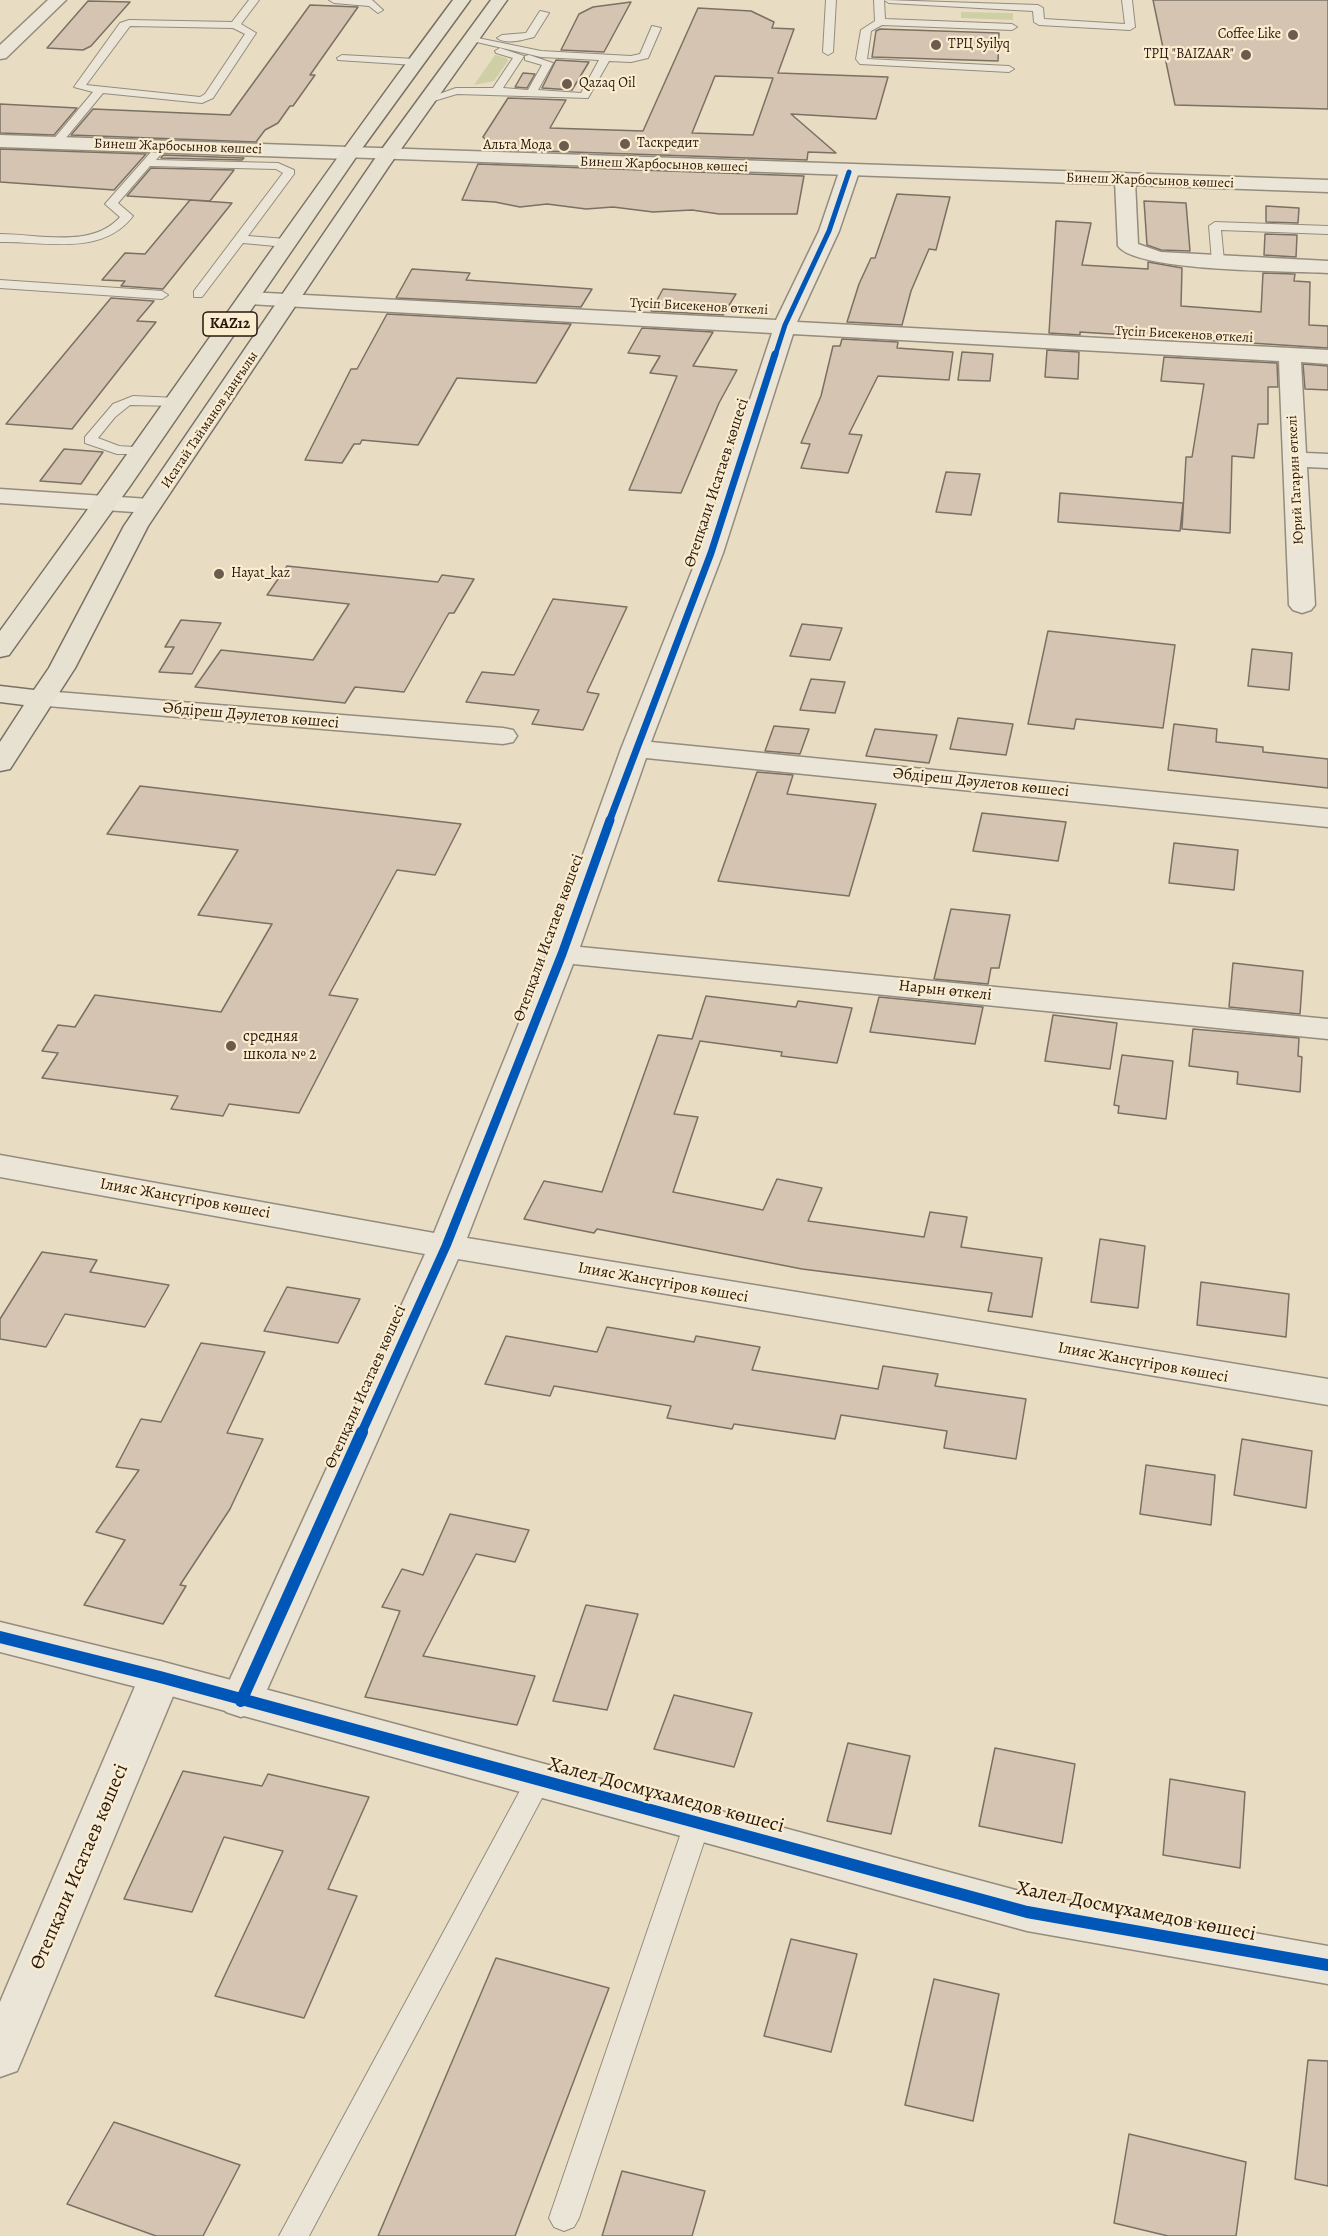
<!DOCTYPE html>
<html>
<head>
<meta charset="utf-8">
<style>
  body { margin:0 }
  canvas { display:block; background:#e8dcc2 }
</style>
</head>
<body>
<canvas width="1328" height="2236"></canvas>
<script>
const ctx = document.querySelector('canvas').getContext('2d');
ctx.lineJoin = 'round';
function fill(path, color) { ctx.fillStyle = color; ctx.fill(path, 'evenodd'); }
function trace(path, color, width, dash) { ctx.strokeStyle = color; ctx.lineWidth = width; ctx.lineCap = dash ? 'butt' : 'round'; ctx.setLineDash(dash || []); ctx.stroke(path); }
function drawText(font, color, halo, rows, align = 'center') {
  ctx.font = font + ' Alegreya,serif'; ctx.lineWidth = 4.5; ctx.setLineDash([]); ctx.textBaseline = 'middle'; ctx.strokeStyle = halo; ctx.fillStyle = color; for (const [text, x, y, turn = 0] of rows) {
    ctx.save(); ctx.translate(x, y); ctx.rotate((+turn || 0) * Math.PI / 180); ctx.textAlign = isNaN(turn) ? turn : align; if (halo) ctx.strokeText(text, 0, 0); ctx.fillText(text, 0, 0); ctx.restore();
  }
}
fill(new Path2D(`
  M961 12 1013 13V20L961 18Z
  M495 55 507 58 508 61 494 81 474 85Z`), '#cfcfa6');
const building = new Path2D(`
  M1153 0H1328V109L1175 105Z
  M88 1 130 2 91 46 83 50 47 48Z
  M631 2 604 52 561 50 579 14 593 7Z
  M310 5 358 7 310 75H315L293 106H290L278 123 265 130 256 142 71 135 93 109 230 115Z
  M698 8 751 11 774 22 772 28 794 29 778 73 888 77 876 119 791 114 836 153 808 152 807 160 484 149 488 142 483 137 508 98 566 100 550 128 643 131ZM715 76 773 78 753 135 692 133Z
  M880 29 999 33 998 61 872 57 876 31Z
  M556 60 589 62 572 90 542 88Z
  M523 73 535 74 527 88 515 87Z
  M0 104 77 108 54 135 0 133Z
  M0 149 146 154 114 190 0 182Z
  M163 155 244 158 242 160 161 158Z
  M478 164 804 176 797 214H719L692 210 653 212 613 207 586 209 547 204 520 207 495 202 462 200Z
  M151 168 234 170 210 201 127 196Z
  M897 194 950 197 936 250 929 249 911 291 902 325 847 322 859 284 871 258H875Z
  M190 200 232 203 163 289 121 286 125 281 102 280 125 253 145 254Z
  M1144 201 1186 203 1190 251 1161 250 1147 245Z
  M1266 206 1299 208 1298 223 1266 222Z
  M1056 221 1091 223 1082 265 1148 269V262L1182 268 1181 306 1261 312 1263 273 1295 274 1294 281 1310 282 1309 325 1328 326V348L1080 332V335L1049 333Z
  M1265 234 1297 235 1296 257 1264 255Z
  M412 269 470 273 466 280 592 289 581 307 396 298Z
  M663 289 736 294 723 315 651 311Z
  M111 298 154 301 137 321 156 322 72 429 6 424Z
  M387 314 571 324 536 383 457 378 418 445 362 440 360 444H354L342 463 305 460 351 369H357Z
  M642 328 713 332 693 366 737 370 719 403 681 493 629 490 677 376 650 373 660 356 628 353Z
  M842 339 898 342 897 348 953 352 949 380 878 376 849 434 862 435 848 473 801 468 810 444 801 443 821 396 833 346H840Z
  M1047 350 1079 352 1078 379 1045 377Z
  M962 352 993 354 990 381 958 380Z
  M1164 357 1277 363 1278 387H1268V424H1258L1254 458 1232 456 1230 533 1182 529 1186 457H1192L1204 384 1161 381Z
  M1303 364 1328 366V390L1305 389Z
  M64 449 103 452 81 484 40 481Z
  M946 472 980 474 971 515 936 512Z
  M1060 493 1183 503 1180 531 1058 522Z
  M287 566 438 582 442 575 474 579 454 613H449L404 692 355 687 345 703 195 687 221 650 313 660 349 604 267 595Z
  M553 599 627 607 587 692 599 694 583 730 532 724 539 710 466 702 482 672 514 675Z
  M181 620 221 623 192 674 159 672 174 647H165Z
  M802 624 842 628 830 660 790 656Z
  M1048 631 1175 645 1163 728 1076 719 1074 729 1028 724Z
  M1252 649 1292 653 1289 690 1248 686Z
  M811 679 845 682 835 713 800 710Z
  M958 718 1013 724 1006 755 950 749Z
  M1174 724 1217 729 1216 742 1263 747V752L1328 759V788L1168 770Z
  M774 726 809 729 800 754 765 751Z
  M875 729 937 735 929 763 866 756Z
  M757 772 793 775 787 794 876 804 849 896 718 881Z
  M140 786 461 824 435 875 397 870 329 995 358 999 299 1113 229 1104 223 1116 171 1109 178 1096 42 1078 58 1053 42 1051 58 1025 75 1027 95 995 221 1012 272 924 198 915 238 850 107 834Z
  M982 813 1066 822 1058 861 973 851Z
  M1174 843 1238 850 1234 890 1169 883Z
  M951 909 1010 915 999 968H991L988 984 934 979Z
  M1233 963 1303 971 1300 1014 1229 1007Z
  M706 996 796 1007 798 1001 852 1008 837 1063 781 1056 782 1052 700 1041 674 1114 698 1117 673 1192 763 1210 777 1179 822 1188 808 1221 924 1237 930 1212 967 1217 961 1247 1042 1258 1032 1317 988 1311 992 1293 802 1269 597 1229 594 1233 524 1219 544 1181 602 1192 658 1035 692 1039Z
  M879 997 983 1007 975 1044 870 1032Z
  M1053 1015 1117 1023 1110 1069 1045 1061Z
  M1193 1029 1299 1038 1298 1056 1302 1057 1300 1092 1237 1084 1238 1072 1189 1066Z
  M1122 1055 1173 1061 1166 1119 1118 1113 1119 1106 1114 1105Z
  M1100 1239 1145 1246 1138 1308 1091 1302Z
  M42 1252 97 1260 90 1272 169 1285 145 1327 65 1314 46 1347 0 1339V1319Z
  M1201 1282 1289 1294 1286 1337 1197 1325Z
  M287 1287 360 1299 338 1343 264 1331Z
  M607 1327 694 1342 696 1336 760 1347 752 1370 878 1389 883 1366 938 1374 935 1386 1026 1399 1016 1459 944 1448 947 1431 841 1415 835 1439 734 1424 732 1429 667 1418 671 1406 554 1386 550 1396 485 1384 506 1336 597 1352Z
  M201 1343 265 1352 227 1433 263 1439 230 1509 180 1585 186 1586 163 1624 84 1605 125 1540 96 1532 139 1470 116 1467 141 1419 161 1422Z
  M1242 1439 1312 1451 1306 1508 1234 1495Z
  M1146 1465 1215 1475 1211 1525 1140 1514Z
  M450 1514 529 1530 515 1562 476 1554 423 1656 535 1676 517 1725 365 1697 400 1611 382 1607 402 1569 423 1575Z
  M586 1605 638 1614 607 1710 553 1701Z
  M674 1695 752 1713 734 1767 654 1749Z
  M848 1743 910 1756 891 1834 827 1821Z
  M995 1748 1075 1764 1062 1843 979 1826Z
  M183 1771 262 1786 268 1774 369 1797 328 1889 357 1896 304 2018 215 1996 283 1851 224 1837 192 1912 124 1899Z
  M1170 1779 1245 1792 1240 1868 1163 1855Z
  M791 1939 857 1954 831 2052 764 2036Z
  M496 1958 609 1988 515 2236H378Z
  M934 1979 999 1994 973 2121 905 2105Z
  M1308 2060 1328 2061V2186L1295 2179Z
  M114 2122 240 2165 203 2236H156L67 2204Z
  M1129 2134 1246 2162 1236 2236H1168L1114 2223Z
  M622 2171 705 2191 692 2236H602Z`);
fill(building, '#d5c4b1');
trace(building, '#7a7164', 1.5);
const service = new Path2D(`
  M249 0H259L241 24 256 33 213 98 202 103 103 93 60 145H52V141L93 92 74 87 120 23 129 20 232 22ZM130 26 233 28 245 34 205 94 200 97 86 85Z
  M329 0H372L383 10 378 13 369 6 334 3Z
  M826 0H836L833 52 828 55 823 52Z
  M874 0H884L885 19 1012 24 1017 27 1012 30 882 25 871 31 867 59 1009 66 1014 69 1009 72 860 64 856 59 861 30 875 21Z
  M884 0 1038 5 1043 8 1044 19 1125 24 1122 0H1132L1135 27 1130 30 1039 25 1034 22 1033 11 889 3Z
  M540 11 549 13 534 37C522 40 507 45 497 38L502 35 526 33Z
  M652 26 661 28 648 58 631 62 609 61 588 98 457 94 427 103 422 100 456 88H493L513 58 496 53 495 51 500 48 524 56 503 88 528 90 542 65 525 60V56L529 55 553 63 538 90 581 93 599 60 541 57 468 40V36L541 51 631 56 640 54Z
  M342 55 415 59 420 62 415 65 338 60 337 58Z
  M151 152 161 154 156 160 278 163 294 170V174L248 236 286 239 292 243 286 247 243 243 202 297H194V291L283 173 276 169 150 166 118 203 133 216C102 257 44 241 0 242V234C38 234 92 249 120 217L105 204Z
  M1215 222 1328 226V234L1221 230 1224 261 1218 265 1212 261 1209 226Z
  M0 280 162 291 168 295 162 299 0 288Z
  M133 396 177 398 184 402 177 406 130 405 115 417 98 438 119 446 148 448V454H117L85 443V437L113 404Z
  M538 1771 547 1774 551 1781 309 2236H279L529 1774Z
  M697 1814 706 1817 710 1824 579 2218 574 2227 564 2231 554 2227 549 2218 684 1824 688 1817Z`);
const minor = new Path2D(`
  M48 0H66L6 58 0 59V45Z
  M0 135 349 147 358 153 349 159 0 147Z
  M849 166 859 172 839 231 797 322 1328 350V364L1301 362 1306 453 1328 454V468L1307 467 1315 605 1311 610 1302 613 1293 610 1289 605 1279 361 793 334 723 553 651 742 1328 809V827L646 758 580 947 1328 1019V1039L573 964 467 1238 1328 1379V1405L458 1259 262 1701 256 1712 241 1717 226 1712 220 1701 425 1254 0 1177V1155L434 1233 547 954 621 749 699 553 772 333 248 304 241 302 238 298 241 294 248 292 776 320 819 231 839 172Z
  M1125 175 1135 181 1138 244 1161 252 1328 261V273C1291 271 1136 272 1118 246L1115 181Z
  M44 691 503 728 513 730 517 736 513 742 503 744 35 705 31 699 35 693Z
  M160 1661 175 1666 181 1677 23 2057 17 2071 0 2077V2002L139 1677 145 1666Z`);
const tertiary = new Path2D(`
  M349 147 1328 180V192L342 157 340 153Z
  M0 489 149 499 157 501 161 506 157 511 149 513 0 503Z
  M0 1622 160 1661 1027 1893 1328 1946V1984L1027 1931 160 1693 0 1652Z`);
const primary = new Path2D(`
  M453 0H470L363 147 130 486 9 655 0 657V631C153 422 298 207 453 0Z
  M491 0H507L389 166 148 526 75 668 10 769 0 771V742L24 705 0 702V686L34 690 49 668 124 526 374 160Z`);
trace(service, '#948c7d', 2);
trace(minor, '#948c7d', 3);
trace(tertiary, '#948c7d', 3);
trace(primary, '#7a7164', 3);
fill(service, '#ebe5d8');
fill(minor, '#ebe5d8');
fill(tertiary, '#ebe5d8');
fill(primary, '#e7e1d2');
trace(new Path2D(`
  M775 356 785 325 829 231 849 172`), '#0057b8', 5);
trace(new Path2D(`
  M609 822 711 553 775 354`), '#0057b8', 7);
trace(new Path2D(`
  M361 1434 446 1246 562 954 610 820`), '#0057b8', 9);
trace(new Path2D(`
  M0 1637 160 1677 1027 1912 1328 1965
  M241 1701 362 1432`), '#0057b8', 12);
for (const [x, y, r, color] of [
  [1293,35,6,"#6b5c4e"],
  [936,45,6,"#6b5c4e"],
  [1246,55,6,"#6b5c4e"],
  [567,84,6,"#6b5c4e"],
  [625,144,6,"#6b5c4e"],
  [564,146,6,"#6b5c4e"],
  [219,574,6,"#6b5c4e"],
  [231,1046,6,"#6b5c4e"]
]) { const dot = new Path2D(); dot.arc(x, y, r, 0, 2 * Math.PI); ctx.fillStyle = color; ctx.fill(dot); trace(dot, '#faecce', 2); }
drawText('14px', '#271710', '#faecce', [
  ["Coffee Like",1281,35,"right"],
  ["ТРЦ Syilyq",948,45],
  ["ТРЦ \"BAIZAAR\"",1234,55,"right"],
  ["Qazaq Oil",579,84],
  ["Таскредит",637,144],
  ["Альта Мода",552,146,"right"],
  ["Hayat_kaz",231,574]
], 'left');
drawText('14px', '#271710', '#faecce', [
  ["Бинеш Жарбосынов көшесі",178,147,2],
  ["Бинеш Жарбосынов көшесі",664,165,2],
  ["Бинеш Жарбосынов көшесі",1150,181,2],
  ["Түсіп Бисекенов өткелі",699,307,3],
  ["Түсіп Бисекенов өткелі",1184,335,3],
  ["Исатай Тайманов даңғылы",210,420,-56],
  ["Юрий Гагарин өткелі",1296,480,-93]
]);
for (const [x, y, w] of [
  [230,324,54]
]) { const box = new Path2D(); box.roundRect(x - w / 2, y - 12, w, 24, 4.5); ctx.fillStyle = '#faecce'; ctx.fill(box); trace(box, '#271710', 1.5); }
drawText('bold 15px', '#271710', null, [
  ["KAZ12",230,324]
]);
drawText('16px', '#271710', '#faecce', [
  ["Өтепқали Исатаев көшесі",717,483,-72],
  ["Әбдіреш Дәулетов көшесі",251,716,5],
  ["Әбдіреш Дәулетов көшесі",981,783,6],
  ["Өтепқали Исатаев көшесі",549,938,-70],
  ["Нарын өткелі",945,991,6],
  ["Ілияс Жансүгіров көшесі",185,1199,10],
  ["Ілияс Жансүгіров көшесі",663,1283,10],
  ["Ілияс Жансүгіров көшесі",1143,1363,10],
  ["Өтепқали Исатаев көшесі",366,1387,-66]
]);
drawText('16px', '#271710', '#faecce', [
  ["cредняя",243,1037],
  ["школа № 2",243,1055]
], 'left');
drawText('20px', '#271710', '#faecce', [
  ["Халел Досмұхамедов көшесі",666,1796,15],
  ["Өтепқали Исатаев көшесі",80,1867,-67],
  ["Халел Досмұхамедов көшесі",1136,1912,11]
]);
</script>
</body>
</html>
